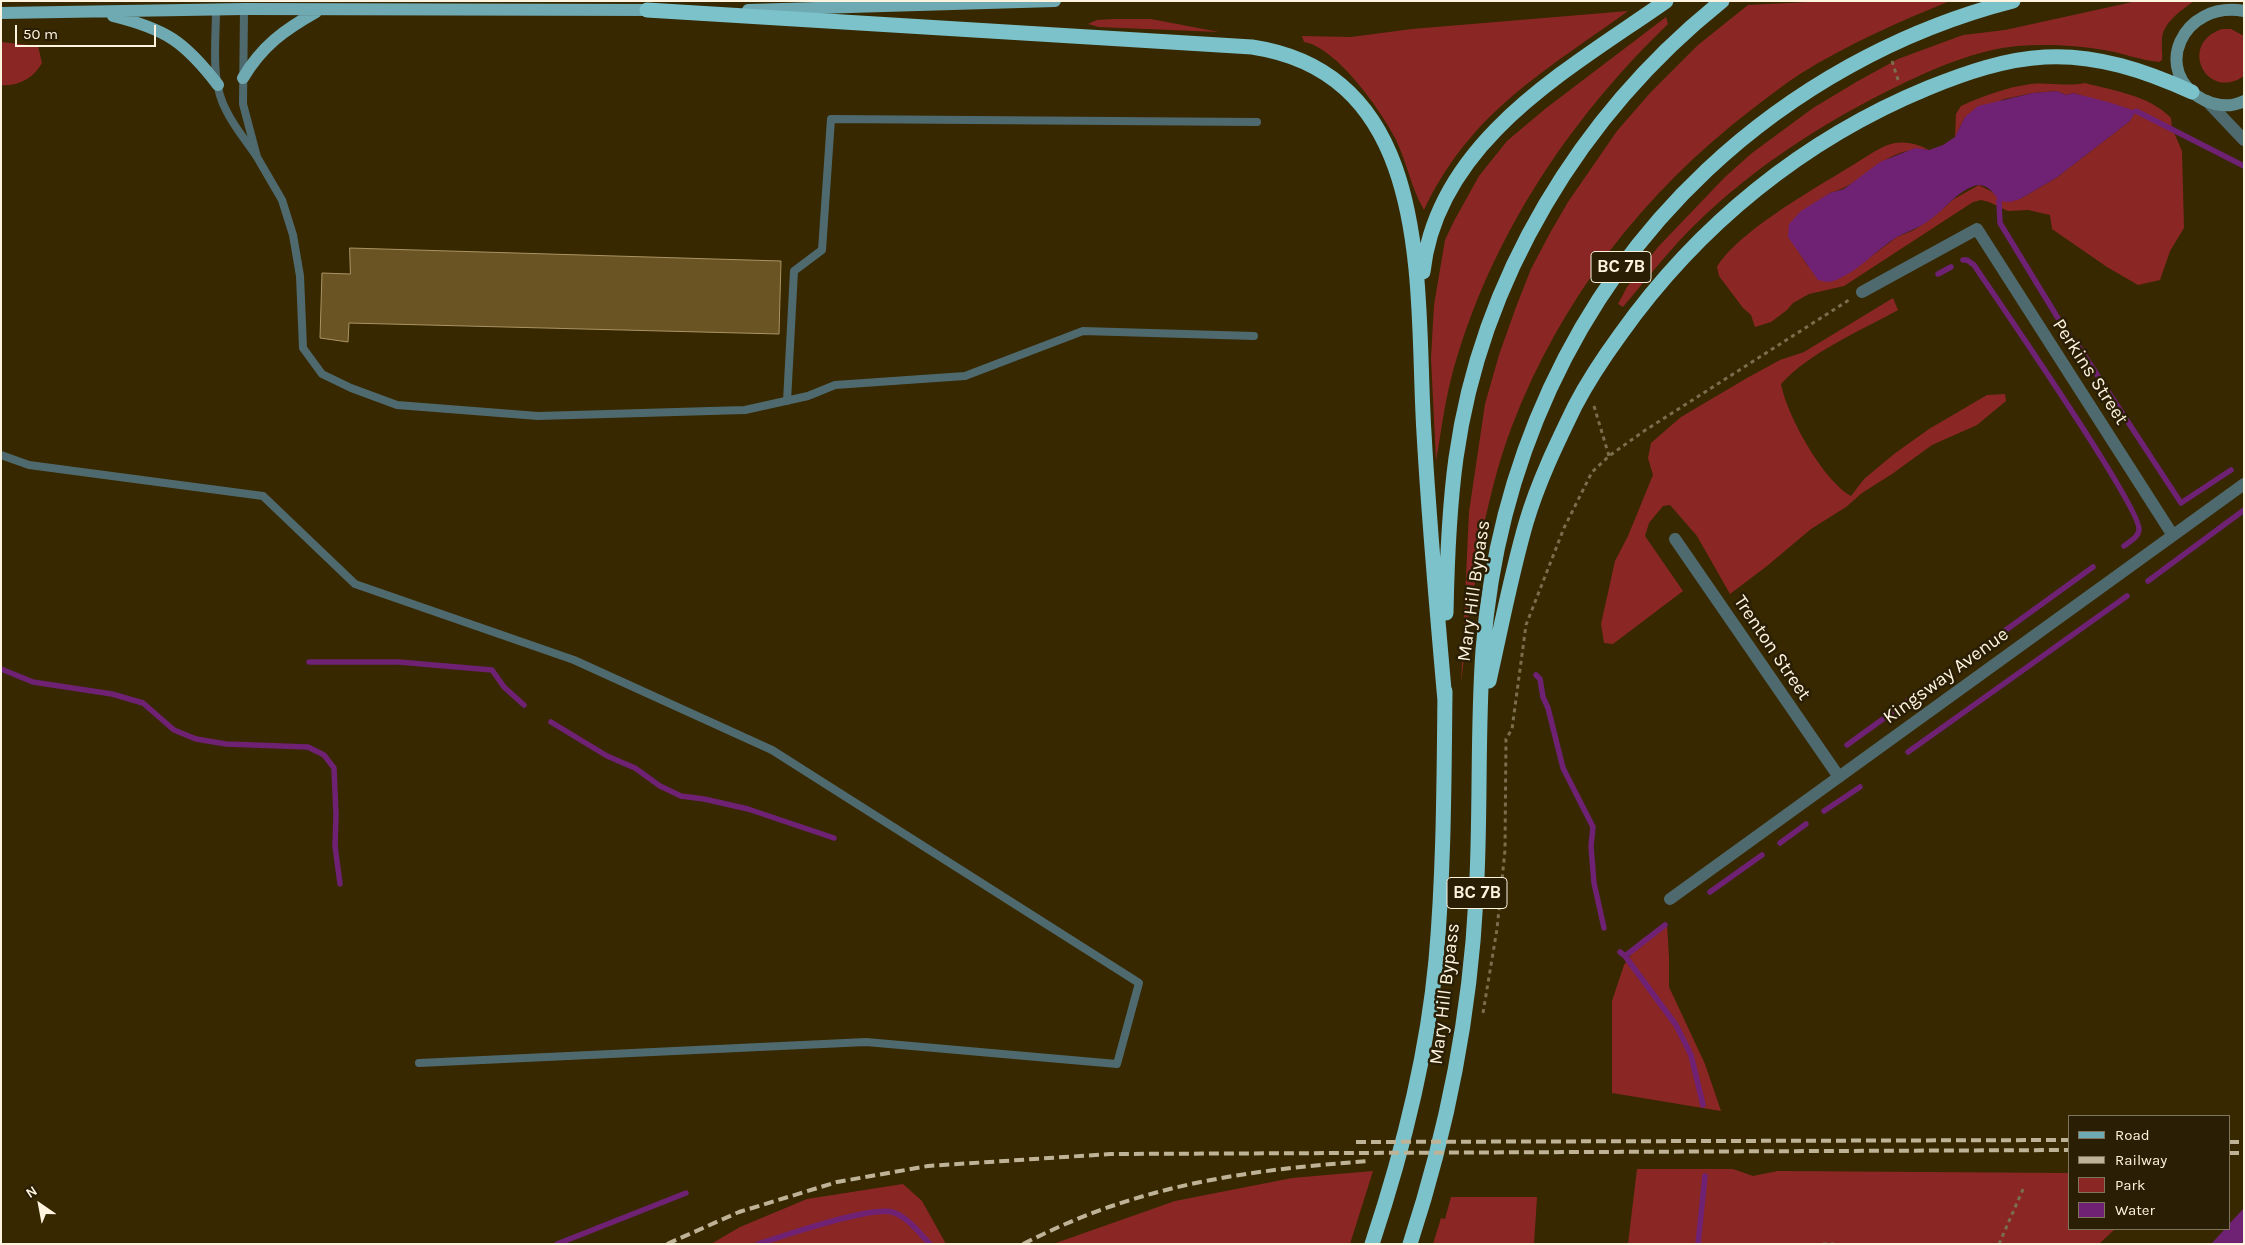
<!DOCTYPE html>
<html>
<head>
<meta charset="utf-8">
<style>
  body { margin:0 }
  #map { position:relative; width:2245px; height:1245px; overflow:hidden; background:#372800; font-family:Karla,sans-serif }
  canvas { display:block }
  .frame { position:absolute; inset:0; border:2px solid #fef4df; pointer-events:none }
  .legend { position:absolute; left:2068px; top:1115px; width:162px; height:115px; box-sizing:border-box; background:#2a1f05; border:1px solid #7f745c; margin:0; padding:6px 9px; list-style:none; font-size:15px; color:#fef4df }
  .legend li { display:flex; align-items:center; gap:10px; height:25px }
  .legend b { width:25px; border:1px solid #7f745c }
  .north { position:absolute; left:15px; top:1180px; width:50px; height:50px; -webkit-text-stroke:4px #2a1f05; paint-order:stroke; rotate:327deg; font-size:14px; font-weight:700; line-height:20px; text-align:center; color:#fef4df }
  .north::after { content:''; display:block; margin:auto; width:18px; height:22px; background:#fef4df; clip-path:polygon(50% 0,100% 100%,50% 72%,0 100%) }
  .scale { position:absolute; left:15px; top:25px; width:141px; height:22px; box-sizing:border-box; border:2px solid #fef4df; border-top:0; padding-left:6px; font-size:15px; line-height:18px; white-space:nowrap; color:#fef4df; -webkit-text-stroke:4px #2a1f05; paint-order:stroke }
</style>
</head>
<body>
<div id="map">
<canvas width="2245" height="1245"></canvas>
<div class="frame"></div>
<ul class="legend">
<li><b style="height:6px;background:#6fa9b1"></b>Road</li>
<li><b style="height:6px;background:#beb297"></b>Railway</li>
<li><b style="height:14px;background:#8a2725"></b>Park</li>
<li><b style="height:14px;background:#6f2173"></b>Water</li>
</ul>
<div class="north">N</div>
<div class="scale">50 m</div>
</div>
<script>
const ctx = document.querySelector('canvas').getContext('2d');
ctx.lineJoin = 'round';
function fill(path, color) { ctx.fillStyle = color; ctx.fill(path, 'evenodd'); }
function trace(path, color, width, dash) { ctx.strokeStyle = color; ctx.lineWidth = width; ctx.lineCap = dash ? 'butt' : 'round'; ctx.setLineDash(dash || []); ctx.stroke(path); }
function drawText(font, color, halo, rows, align = 'center') {
  ctx.font = font + ' Karla,sans-serif'; ctx.lineWidth = 5; ctx.setLineDash([]); ctx.textBaseline = 'middle'; ctx.strokeStyle = halo; ctx.fillStyle = color; for (const [text, x, y, turn = 0] of rows) {
    ctx.save(); ctx.translate(x, y); ctx.rotate((+turn || 0) * Math.PI / 180); ctx.textAlign = isNaN(turn) ? turn : align; if (halo) ctx.strokeText(text, 0, 0); ctx.fillText(text, 0, 0); ctx.restore();
  }
}
fill(new Path2D(`
  M1830 1H1950C1898 22 1848 44 1800 74 1783 85 1767 98 1751 110 1643 193 1561 299 1512 426 1497 465 1488 506 1479 547L1481 552 1468 619 1461 684 1469 512 1485 404 1499 355 1516 307 1531 269 1550 233 1568 202 1617 131 1650 93 1698 45 1748 5Z
  M2137 1H2194C2182 10 2162 23 2162 40 2161 47 2163 53 2162 60L2159 62C2140 60 2122 53 2104 50 2075 45 2046 44 2017 46 1977 50 1937 67 1902 84 1822 122 1741 175 1680 240 1660 262 1642 284 1623 307L1618 304 1627 287 1658 247 1725 177 1752 153 1813 108 1858 81 1898 59 1963 35 2005 30Z
  M1628 11C1544 72 1471 111 1424 210 1411 188 1407 162 1395 138 1381 110 1336 47 1304 42L1302 36 1351 37 1412 29Z
  M1666 17 1668 24C1567 121 1487 243 1451 379 1444 406 1441 434 1436 461L1431 358 1434 305 1445 240 1454 221 1479 176 1507 141 1545 109Z
  M1114 19H1151L1219 32 1099 27 1088 24 1097 20Z
  M2222 29H2231L2244 36V76C2207 102 2177 44 2222 29Z
  M1 42 38 46 42 63C34 77 19 87 1 85Z
  M2085 83C2114 91 2149 95 2171 118L2172 128 2182 151 2184 228 2170 251 2160 280 2138 285 2107 267 2052 229 2050 215 2028 210 2008 211 1989 202 1981 200 1973 202 1844 286 1809 294 1793 303 1787 310 1771 322 1755 327 1751 315 1743 308 1719 276 1717 267C1738 232 1812 190 1848 168 1860 161 1872 152 1885 146 1900 140 1914 142 1929 150 1883 145 1868 183 1830 193L1798 251 1808 266 1853 270 1897 237 1914 230 1932 218 1954 199 1979 185 1994 193 2020 199 2056 178 2130 121 2135 111 2073 93 2066 95 2057 91 2033 93 2004 99 1965 117 1955 137 1956 114 1961 106C1983 96 2007 87 2031 84 2049 82 2067 87 2085 83Z
  M1893 298 1898 310C1860 331 1810 352 1781 384 1787 416 1823 480 1851 496L1864 479 1894 454 1929 429 1987 395 2005 394 2006 401 1977 425 1932 445 1892 474 1862 493 1846 507 1811 529 1767 566 1730 594 1697 536 1670 505 1663 506 1649 523 1645 536 1683 591 1613 644 1604 643 1601 624 1615 561 1628 536 1653 475 1648 458 1651 443 1681 417 1747 378 1780 360 1804 352Z
  M1667 924 1669 957V987L1705 1064 1721 1111 1612 1093V1001L1624 965 1642 939Z
  M1637 1169H1733L1753 1176 1778 1171 2069 1173V1229H2115L2099 1244H1628Z
  M1373 1171 1350 1244H1053L1175 1201 1292 1178Z
  M903 1184 922 1201 946 1244H711L740 1227 807 1199Z
  M1451 1197H1537L1534 1244H1433L1441 1218 1445 1219Z`), '#8a2725');
fill(new Path2D(`
  M2057 91 2066 95 2073 93 2108 102 2136 111 2130 121 2056 178 2020 199 2010 202 1999 201C1995 194 1987 184 1978 185 1960 188 1945 209 1931 219 1921 227 1909 231 1897 237 1877 249 1856 274 1833 281 1829 283 1823 281 1818 280L1788 237 1789 224 1801 211 1830 193 1844 189 1880 162 1915 148 1929 150 1943 145 1955 137 1965 117 1978 106 2033 93Z
  M2244 1208V1244H2211L2225 1229H2229V1224Z`), '#6f2173');
trace(new Path2D(`
  M2136 111 2244 166
  M1999 201 2000 223 2067 333 2077 344 2181 503 2231 470
  M1963 260H1967L1974 265C1996 298 2142 509 2139 530 2138 538 2130 541 2124 546
  M1938 274 1951 267
  M2148 581 2244 510
  M1992 640 2093 567
  M309 662H399L492 670 504 687 524 705
  M1 669 33 682 112 694 143 703 174 730 196 739 226 744 308 747 324 755 334 768 336 815 335 846 340 884
  M1536 675 1540 679 1543 697 1548 708 1563 768 1593 827 1591 846 1594 883 1604 928
  M551 722 607 756 635 768 660 786 681 796 704 799 748 809 834 838
  M1847 745 1944 675
  M1908 752 2127 596
  M1824 811 1860 787
  M1780 843 1806 824
  M1710 892 1762 855
  M1620 952 1625 956 1676 1025 1691 1055 1703 1105
  M1625 956 1665 925
  M557 1244 686 1193
  M758 1244C783 1236 870 1206 892 1212 907 1216 920 1234 930 1244
  M1698 1244 1705 1176`), '#6f2173', 5.5);
const building = new Path2D(`
  M350 248 781 261 779 334 349 323 348 342 320 338 322 273 350 274Z`);
fill(building, '#6a5423');
trace(building, '#ab9462', 1);
trace(new Path2D(`
  M1892 61 1899 83
  M1594 406 1609 456
  M1483 1013 1497 929 1505 850 1506 739 1512 729 1526 625 1564 528 1592 472 1609 456 1644 431 1849 300
  M1823 1244H1834
  M1999 1244 2024 1187`), '#7b6e4c', 3, [4, 4]);
trace(new Path2D(`
  M216 10C216 43 210 82 227 112 235 128 247 142 257 157L243 104 244 9
  M257 157 282 200 293 235 300 276 303 348 322 374 351 388 397 405 538 416 745 410 808 396 835 385 965 376 1083 331 1254 336
  M787 401 794 271 822 250 831 119 1257 122
  M1 455 29 465 263 496 355 584 574 660 772 750 1139 983 1117 1064 866 1042 419 1063`), '#4f6a6e', 8);
trace(new Path2D(`
  M2207 101 2244 140
  M1862 292 1977 229 2172 534
  M1675 539 1839 777
  M1670 899 2244 484`), '#4f6a6e', 12);
trace(new Path2D(`
  M2244 11C2182 0 2150 73 2204 100 2217 106 2230 108 2244 101`), '#618e93', 12);
trace(new Path2D(`
  M748 10 1055 1
  M1 13 244 9 655 10
  M113 16C166 29 185 42 218 85
  M243 78C262 46 284 30 316 12`), '#6fa9b1', 12);
trace(new Path2D(`
  M647 10 1252 47C1438 75 1415 293 1424 433 1429 522 1437 611 1445 701
  M1423 272C1437 141 1569 69 1666 1
  M1446 613C1447 561 1449 509 1456 458 1481 278 1581 114 1722 1
  M1489 681C1501 628 1511 575 1526 523 1538 482 1557 443 1575 406 1588 381 1604 357 1620 335 1698 225 1804 139 1928 88 1965 73 2005 59 2045 57 2096 54 2146 71 2192 92
  M1372 1244C1403 1151 1427 1057 1436 960 1444 870 1444 780 1445 691
  M1410 1244C1447 1131 1470 1016 1476 898 1481 815 1477 732 1483 650 1497 467 1573 296 1707 170 1792 90 1899 30 2013 1`), '#7bc2cb', 15);
trace(new Path2D(`
  M1356 1142 2069 1140
  M2229 1142H2244
  M2229 1153H2244
  M667 1244 739 1212 837 1182 928 1166 1110 1154 2069 1150
  M1023 1244C1053 1229 1084 1215 1115 1205 1197 1177 1284 1167 1370 1161`), '#beb297', 4, [10, 5]);
for (const [x, y, w] of [
  [1621,267,60],
  [1477,893,60]
]) { const box = new Path2D(); box.roundRect(x - w / 2, y - 15.5, w, 31, 4); ctx.fillStyle = '#2a1f05'; ctx.fill(box); trace(box, '#fef4df', 1); }
drawText('bold 18px', '#fef4df', null, [
  ["BC 7B",1621,267],
  ["BC 7B",1477,893]
]);
drawText('19px', '#fef4df', '#2a1f05', [
  ["Perkins Street",2090,372,57],
  ["Mary Hill Bypass",1474,591,-82],
  ["Trenton Street",1772,648,56],
  ["Kingsway Avenue",1946,676,-36],
  ["Mary Hill Bypass",1445,994,-83]
]);
</script>
</body>
</html>
